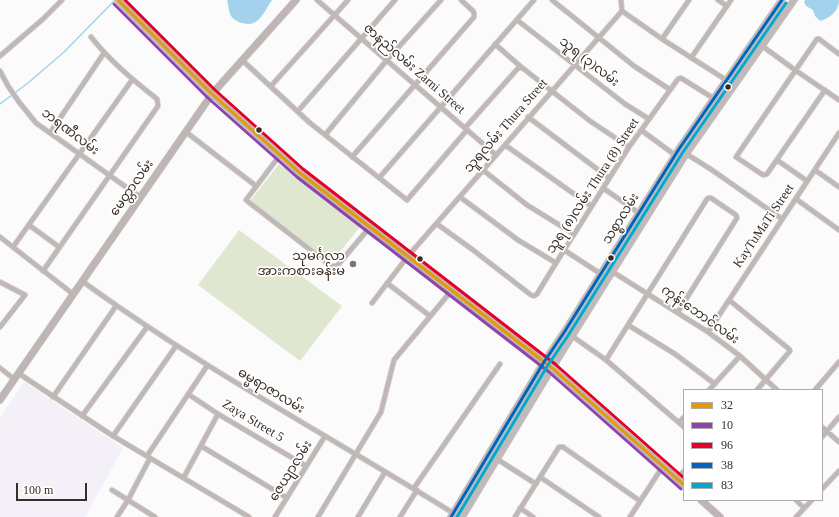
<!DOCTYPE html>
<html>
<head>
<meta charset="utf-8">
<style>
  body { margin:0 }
  #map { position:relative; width:839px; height:517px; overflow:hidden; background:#fbfbfb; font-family:"Times New Roman",serif }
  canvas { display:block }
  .legend { position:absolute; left:683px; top:389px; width:140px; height:112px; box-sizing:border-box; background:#fff; border:1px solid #afaba8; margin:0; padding:5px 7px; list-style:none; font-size:12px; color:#382e25 }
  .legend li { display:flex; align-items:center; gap:8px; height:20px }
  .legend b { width:20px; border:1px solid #afaba8 }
  .scale { position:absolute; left:16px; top:483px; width:71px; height:18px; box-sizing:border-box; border:2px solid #382e25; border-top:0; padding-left:5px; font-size:12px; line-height:14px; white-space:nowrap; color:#382e25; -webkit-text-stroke:3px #fff; paint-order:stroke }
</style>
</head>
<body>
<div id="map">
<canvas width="839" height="517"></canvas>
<ul class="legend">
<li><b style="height:5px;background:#e49a04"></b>32</li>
<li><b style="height:5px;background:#8e44ad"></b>10</li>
<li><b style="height:5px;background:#e4002b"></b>96</li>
<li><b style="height:5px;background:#0065bd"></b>38</li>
<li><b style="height:5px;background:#00a9ce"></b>83</li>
</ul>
<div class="scale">100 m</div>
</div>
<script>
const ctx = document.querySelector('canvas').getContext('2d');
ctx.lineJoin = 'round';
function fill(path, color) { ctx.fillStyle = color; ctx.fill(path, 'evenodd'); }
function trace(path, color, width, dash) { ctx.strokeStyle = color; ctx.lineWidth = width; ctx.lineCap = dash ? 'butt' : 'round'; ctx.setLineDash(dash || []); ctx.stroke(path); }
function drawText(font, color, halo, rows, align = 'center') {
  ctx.font = font + ' "Times New Roman","Noto Sans Myanmar",serif'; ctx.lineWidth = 3.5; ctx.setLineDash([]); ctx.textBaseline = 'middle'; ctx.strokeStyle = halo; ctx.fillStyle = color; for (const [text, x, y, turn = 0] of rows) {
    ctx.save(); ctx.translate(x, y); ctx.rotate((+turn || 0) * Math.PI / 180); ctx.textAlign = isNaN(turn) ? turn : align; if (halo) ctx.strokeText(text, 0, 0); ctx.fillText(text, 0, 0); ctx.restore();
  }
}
fill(new Path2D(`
  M24 382 123 448 85 517H0V417Z`), '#f3f0f8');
fill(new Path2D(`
  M279 164 361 226 328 266 247 205Z
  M239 230 342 306 300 361 198 285Z`), '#e0e7d1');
fill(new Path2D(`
  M227 0H272C267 7 264 15 257 21 250 27 236 23 231 16 229 12 228 4 227 0Z
  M805 0H839C839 11 830 18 820 21L815 16 813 10 806 6 804 2Z`), '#a4d2ed');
trace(new Path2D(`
  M0 104 28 83 64 52 115 0`), '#a4d2ed', 1.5);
const minor = new Path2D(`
  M317 0 496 155
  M552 0 634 66 669 89
  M718 0 727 6
  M622 11 662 39 734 85
  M517 20 625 104 649 119
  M662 39 689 0
  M754 40 795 70 839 100
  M495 44 520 66 590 121 629 147
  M0 56 43 19 62 0
  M691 58 731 0
  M242 60 310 123 407 200 467 130
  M0 71 8 86 19 102 36 123 140 197
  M271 86 348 0
  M825 90 767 174 763 175 736 157 817 39H819L839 54
  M298 111 395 0
  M528 117 609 178
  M465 128 520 66
  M641 130 675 155
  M186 132 256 186
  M50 133 104 53
  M325 135 387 60 441 0
  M505 145 591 206
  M685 153 712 170 782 219
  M280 155 246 200 331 266H337L370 227
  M352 157 474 17V13L473 11 461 0
  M777 160 807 181
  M483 170 527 205 574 234
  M815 170 839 187
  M379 178 534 0
  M603 188 639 213
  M460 197 518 240 556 263 629 147 678 79 681 78 713 98
  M796 199 839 230
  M437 224 473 250 531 295 534 296 537 294 556 263
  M29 225 59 247
  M0 237 73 294
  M13 247 132 80
  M564 250 601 274
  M605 267 708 332 740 356 777 390
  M43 271 158 106 157 99C133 80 110 61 91 37
  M82 281C200 367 329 436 453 513
  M0 282 25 295 0 327
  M387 283 430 316
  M729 300 789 349 790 351 757 390
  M372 303 408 256 622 11 621 0
  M628 325 675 354 715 384
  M708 332 839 133
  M572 336 606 360 684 427
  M606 360 707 199 709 198H711L736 215 737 218 678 312
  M0 368 14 379
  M18 373 113 436 249 517
  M709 390 740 356
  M815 390 839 362
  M188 394 218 414 306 466
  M53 397 116 306
  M82 416 147 327
  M679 422 684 417
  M822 427 839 442
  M113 436 176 346
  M822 437 839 417
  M201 446 287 498
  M489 454 536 484
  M147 456 207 366
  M184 477 218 414
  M540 477 599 517
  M677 478 684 471
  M414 488 500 364
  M822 489 839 471
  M112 490 155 517
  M796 500 804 508
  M520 508 533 517
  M117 517 128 500 150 458
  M275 517 325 436
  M318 517 381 412 394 360 452 290
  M358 517 385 472
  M400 517 417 490
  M515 517 559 447H563L640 501
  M630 517 663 466
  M796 517 812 500`);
const secondary = new Path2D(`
  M118 0 212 94 300 173 552 368 684 485
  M0 400 212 94 296 0
  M701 500 720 517`);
const primary = new Path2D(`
  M451 517 544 362 565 331 679 149 782 0
  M462 517 552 368 686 154 794 0`);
trace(minor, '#d8d6d4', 6);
trace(secondary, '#d8d6d4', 8);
trace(primary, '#d8d6d4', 8);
trace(minor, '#c0b7b7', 4.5);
trace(secondary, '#bfb5b5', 7);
trace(primary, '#c2baba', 7);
trace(new Path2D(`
  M118 0 212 94 300 173 552 368 684 485`), '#e49a04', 3);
trace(new Path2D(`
  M114 4 208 98 297 177 549 372 681 489`), '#8e44ad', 3);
trace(new Path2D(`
  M125 0 215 90 303 169 555 364 684 478`), '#e4002b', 3);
trace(new Path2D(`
  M451 517 544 362 565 331 679 149 782 0`), '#0065bd', 3);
trace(new Path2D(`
  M457 517 548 365 569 334 683 152 786 3`), '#00a9ce', 3);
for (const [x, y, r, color] of [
  [728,87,3.5,"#382e25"],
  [259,130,3.5,"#382e25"],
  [611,258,3.5,"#382e25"],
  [420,259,3.5,"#382e25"],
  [353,264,4,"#7c7670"]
]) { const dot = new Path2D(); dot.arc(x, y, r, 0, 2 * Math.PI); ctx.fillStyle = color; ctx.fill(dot); trace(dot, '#fff', 1.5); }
drawText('13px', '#382e25', '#fff', [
  ["သူရ (၃)လမ်း",589,62,38],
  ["ဇာနည်လမ်း Zarni Street",414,69,41],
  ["သူရလမ်း Thura Street",506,126,-49],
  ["ဘရဏီလမ်း",70,132,37],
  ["သူရ (၈)လမ်း Thura (8) Street",593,186,-57],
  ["မေတ္တာလမ်း",132,188,-55],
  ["သစ္စာလမ်း",621,219,-58],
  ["KayTuMaTi Street",764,226,-56],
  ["ကုန်းဘောင်လမ်း",700,315,35],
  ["ဓမ္မရာဇာလမ်း",271,391,31],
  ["Zaya Street 5",253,421,31],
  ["ဇေယျာလမ်း",291,471,-58]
]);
drawText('13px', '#382e25', '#fff', [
  ["သုမင်္ဂလာ",345,257],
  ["အားကစားခန်းမ",345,272]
], 'right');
</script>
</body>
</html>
